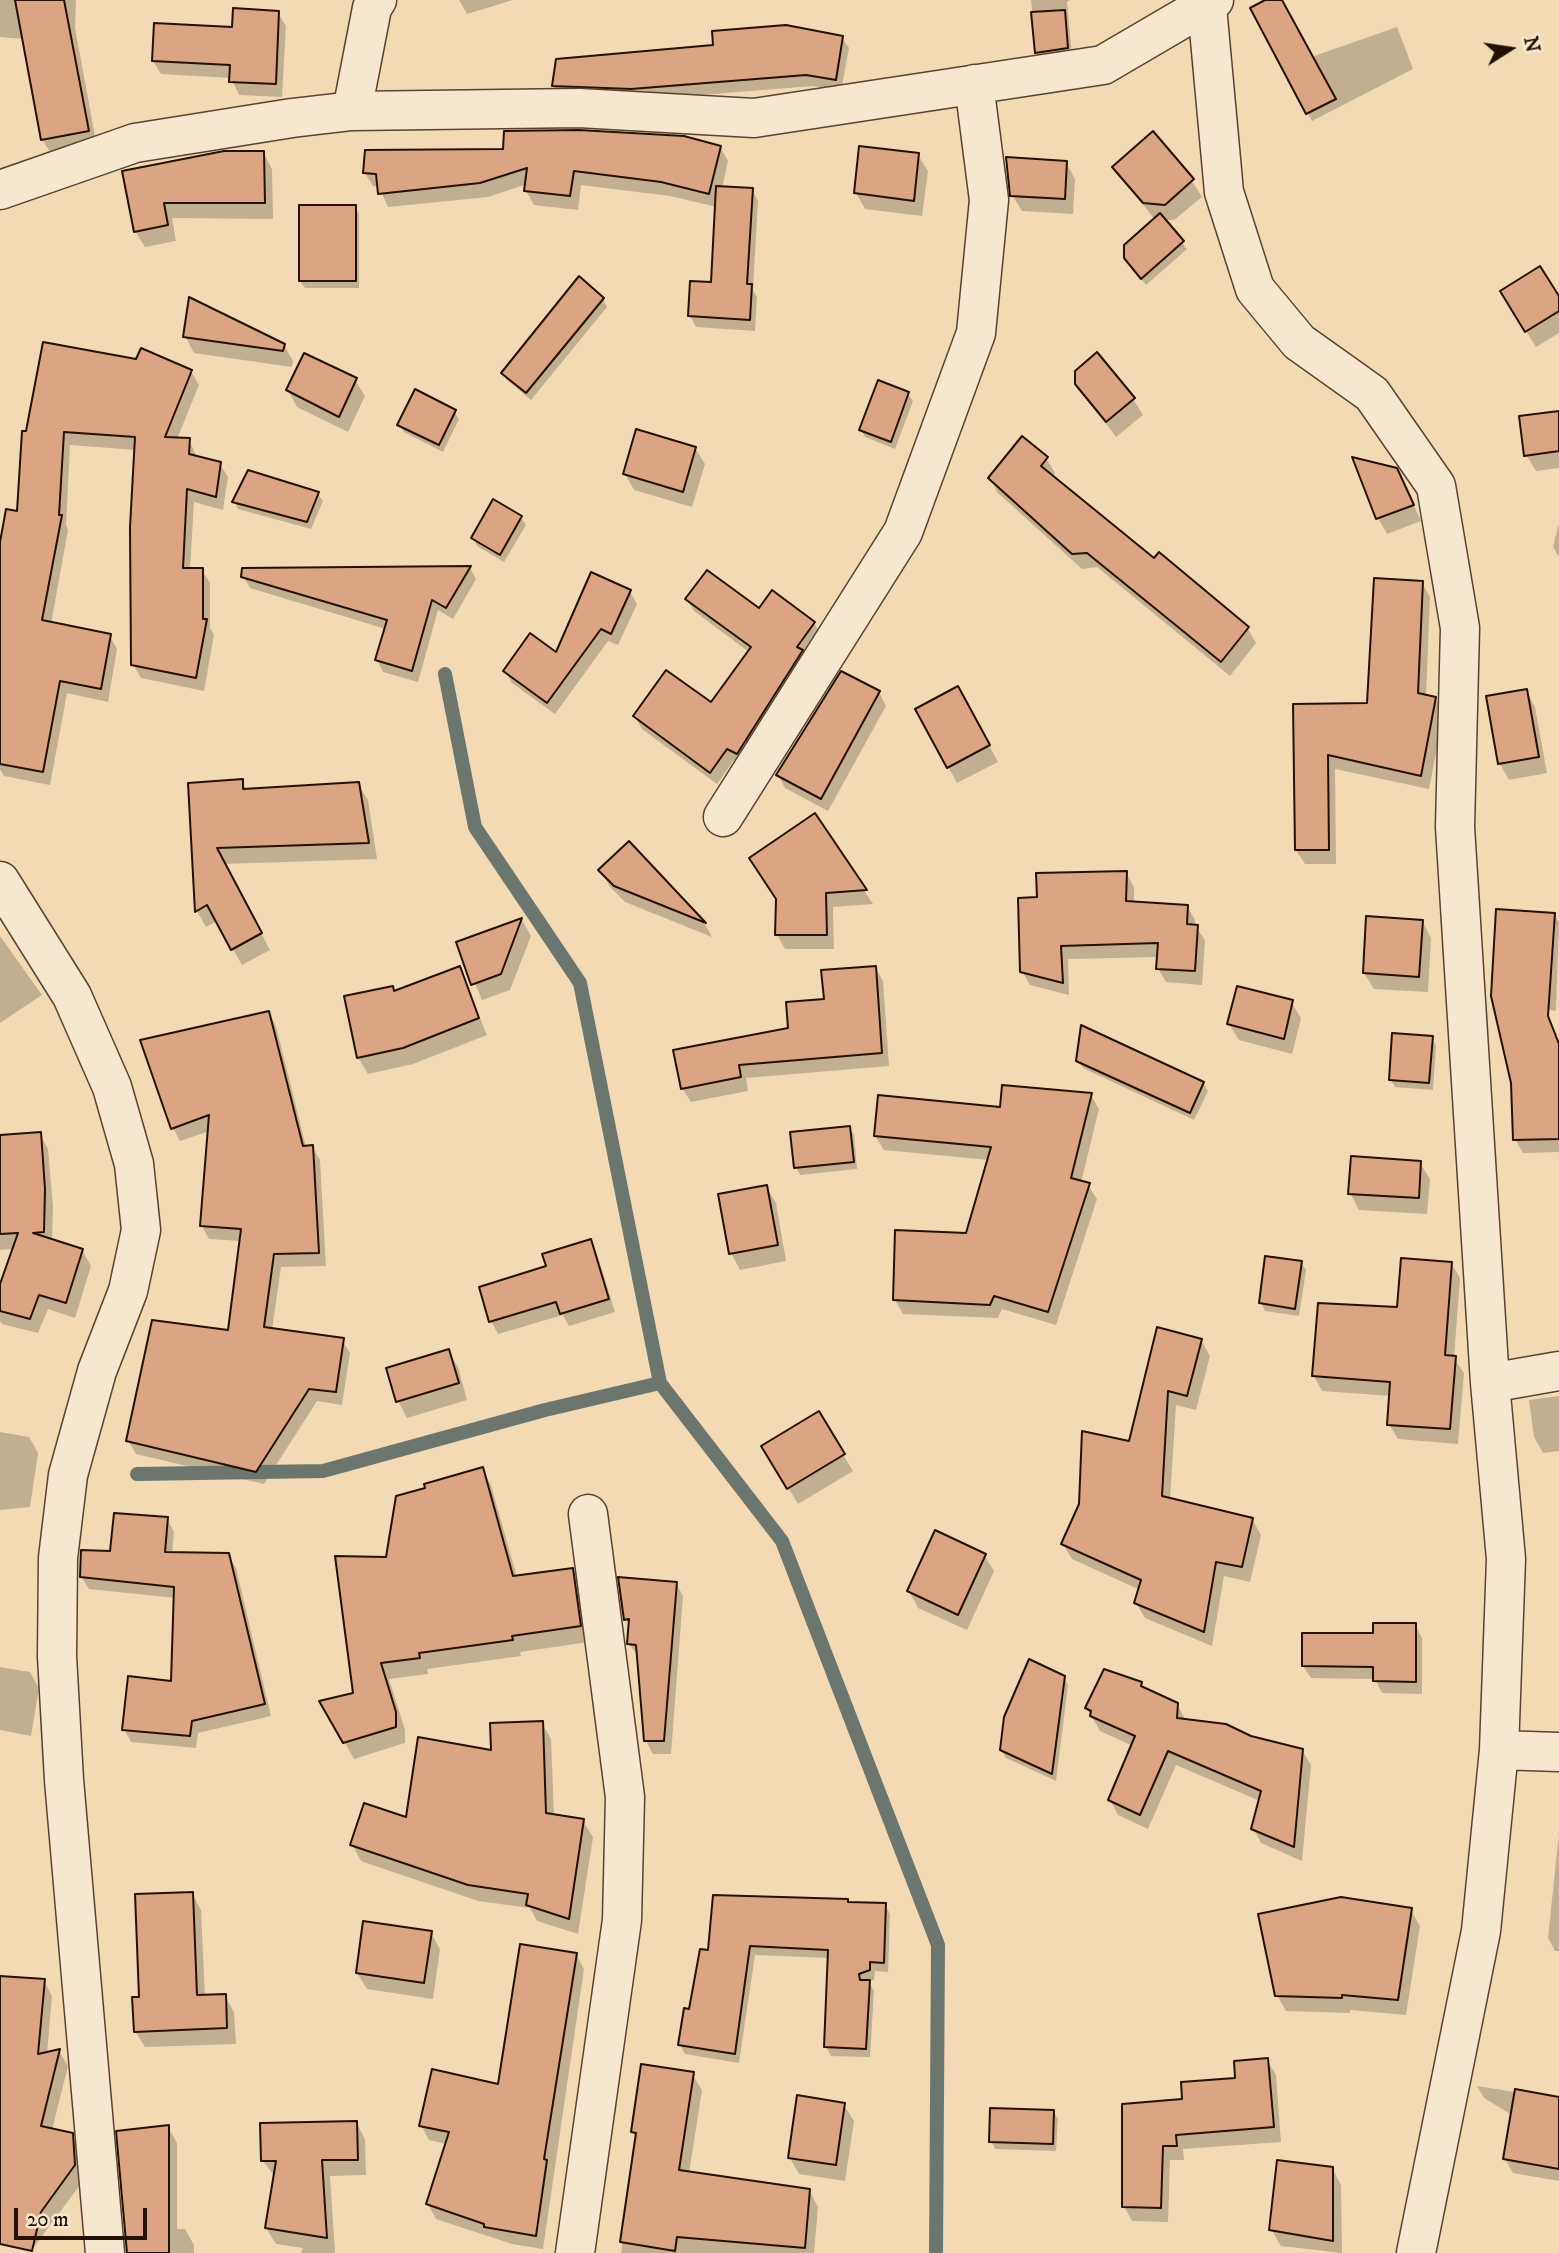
<!DOCTYPE html>
<html>
<head>
<meta charset="utf-8">
<style>
  body { margin:0 }
  #map { position:relative; width:1559px; height:2253px; overflow:hidden; background:#f3dab5; font-family:"IM FELL DW Pica",serif }
  canvas { display:block }
  .north { position:absolute; left:1475px; top:14px; width:70px; height:70px; -webkit-text-stroke:5px #f7e7cf; paint-order:stroke; rotate:78deg; font-size:19px; font-weight:700; line-height:28px; text-align:center; color:#241104 }
  .north::after { content:''; display:block; margin:auto; width:24px; height:32px; background:#241104; clip-path:polygon(50% 0,100% 100%,50% 72%,0 100%) }
  .scale { position:absolute; left:14px; top:2208px; width:133px; height:32px; box-sizing:border-box; border:4px solid #241104; border-top:0; padding-left:9px; font-size:21px; line-height:24px; white-space:nowrap; color:#241104; -webkit-text-stroke:5px #f7e7cf; paint-order:stroke }
</style>
</head>
<body>
<div id="map">
<canvas width="1559" height="2253"></canvas>
<div class="north">N</div>
<div class="scale">20 m</div>
</div>
<script>
const ctx = document.querySelector('canvas').getContext('2d');
ctx.lineJoin = 'round';
function fill(path, color) { ctx.fillStyle = color; ctx.fill(path, 'evenodd'); }
function trace(path, color, width, dash) { ctx.strokeStyle = color; ctx.lineWidth = width; ctx.lineCap = dash ? 'butt' : 'round'; ctx.setLineDash(dash || []); ctx.stroke(path); }
fill(new Path2D(`
  M0 0H76L75 28 97 147 52 155 42 139 24 39 0 37Z
  M459 0H513L467 14Z
  M1031 0H1070L1067 2 1072 56 1041 60 1037 53Z
  M278 13 286 26 282 97 239 95 231 78 161 74 153 61Z
  M1397 27 1413 69 1312 121 1283 67Z
  M842 37 849 48 841 91 813 86 638 100 560 97 554 86 558 60Z
  M1153 134 1192 181 1202 197 1174 220H1164L1187 249 1146 285 1125 258 1155 220 1114 167Z
  M720 147 728 161 722 188 752 189 758 201 753 290 757 297 755 331 696 327 690 316 713 284 717 207 670 196 581 185 578 210 534 205 526 191 527 184 488 197 388 207 379 187 373 186 365 173Z
  M263 152 272 169 273 219 172 218 176 241 145 247 135 231 124 172Z
  M918 155 928 171 922 216 865 209 856 193Z
  M1066 162 1075 179 1073 214 1022 211 1012 195Z
  M355 206 359 214V288H305L300 281Z
  M603 299 607 307 531 400 507 380 503 373Z
  M1559 300V333L1536 347 1511 307Z
  M185 336 284 345 293 361 292 367 194 353Z
  M191 371 199 385 177 439 189 440 197 457 220 464 228 477 223 510 194 502 190 570H202L210 583V628L214 635 204 691 141 678 133 664 136 450 70 445 66 525 68 530 51 624 110 636 117 649 108 702 67 693 50 785 4 776 0 769V604L41 394Z
  M355 380 365 396 348 432 297 407 288 390Z
  M1077 384 1133 399 1143 415 1116 437Z
  M908 394 913 401 895 449 865 437 861 430Z
  M454 411 459 419 443 452 404 432 399 424Z
  M1559 413V468L1536 471 1526 455Z
  M695 448 705 464 692 507 634 490 625 474Z
  M1046 458 1055 473 1052 477 1154 561 1248 629 1256 643 1230 676 1097 567 1082 569 998 493 990 478Z
  M1401 477 1421 521 1387 534 1378 518Z
  M318 494 323 501 311 529 238 509 234 501Z
  M494 502 521 518 526 525 504 562 477 546 473 538Z
  M1559 523V557L1553 547Z
  M470 568 476 579 453 619 438 610 418 682 383 672 377 660 386 629 250 588 243 576Z
  M1422 583 1430 597 1426 696 1435 698 1444 713 1429 789 1335 769 1336 864H1305L1296 850 1295 705H1369Z
  M630 592 637 604 618 645 608 641 555 714 512 683 505 671 557 654Z
  M687 599 814 623 821 635 744 765 734 760 717 784 642 729 635 717 712 705 749 652 694 611Z
  M1526 690 1535 707 1547 773 1509 780 1500 764 1488 697Z
  M879 692 886 706 828 811 785 788 778 775Z
  M967 704 998 762 957 783 917 710Z
  M242 781 247 791 358 784 368 800 377 859 224 864 270 950 242 965 217 921 206 927 197 911 190 784Z
  M815 816 873 904 833 907 834 949H785L777 935Z
  M629 844 705 924 712 937 625 902 610 887 601 870Z
  M1126 873 1134 887V903L1187 906 1195 920V926L1205 940 1202 985 1166 982 1158 969 1159 957 1068 959 1069 995 1030 985 1022 971 1039 899Z
  M1554 914 1559 923 1556 1011 1546 1009 1559 1042V1152L1523 1153 1515 1139 1513 1083Z
  M522 920 531 936 510 990 482 1000 458 943Z
  M1422 921 1431 938 1428 992 1374 989 1364 973Z
  M0 936 42 995 0 1023Z
  M875 967 883 981 889 1066 746 1078 748 1091 691 1102 682 1088 790 1030 826 1000Z
  M459 968 487 1035 413 1064 368 1074 358 1057 395 992Z
  M1291 1002 1301 1018 1292 1054 1239 1040 1229 1024Z
  M269 1013 276 1026 306 1147H312L320 1160 326 1266 281 1267 272 1330 342 1340 350 1353 342 1405 317 1401 264 1484 136 1454 128 1440 229 1332 241 1241 209 1239 202 1226 210 1131 180 1141 173 1128Z
  M1432 1038 1436 1046 1433 1090 1395 1087 1391 1080Z
  M1078 1060 1203 1083 1208 1091 1194 1120 1083 1068Z
  M1091 1095 1099 1109 1081 1183 1088 1185 1097 1199 1056 1325 1002 1309 998 1318 903 1314 895 1300 967 1235 989 1160 884 1150 875 1136 1002 1109Z
  M849 1127 854 1135 857 1169 800 1175 796 1167Z
  M40 1134 48 1149 53 1206 52 1241 82 1250 91 1266 75 1318 48 1309 38 1333 2 1324 0 1321V1289L14 1249 0 1250V1137Z
  M1420 1163 1430 1179 1427 1214 1359 1210 1350 1193Z
  M766 1187 776 1203 786 1261 740 1270 731 1253Z
  M590 1241 597 1254 615 1312 569 1326 563 1315 498 1334 491 1321 548 1268Z
  M1301 1263 1306 1270 1299 1316 1265 1311 1261 1303Z
  M1451 1263 1460 1278 1454 1358 1464 1373 1458 1444 1398 1439 1389 1424 1391 1396 1322 1391 1314 1376Z
  M1201 1340 1210 1356 1196 1410 1176 1405 1170 1500 1252 1519 1261 1535 1250 1582 1224 1576 1212 1646 1145 1618 1136 1603 1140 1590 1072 1559 1063 1544Z
  M448 1351 458 1367 467 1400 407 1418 398 1401Z
  M1559 1396V1451L1543 1453 1534 1437 1529 1400Z
  M818 1414 853 1471 798 1504 764 1447Z
  M0 1432 29 1437 38 1453 30 1507 0 1510Z
  M482 1469 491 1485 517 1577 572 1570 581 1586 589 1642 520 1652 521 1656 427 1669 428 1674 389 1679 405 1730V1743L354 1759 322 1702 355 1695 387 1559Z
  M167 1519 174 1532 172 1554 228 1555 236 1568 271 1716 198 1733 196 1748 131 1742 124 1729 173 1683 176 1598 89 1589 81 1576Z
  M984 1555 994 1571 967 1630 918 1608 909 1591Z
  M676 1583 683 1596 671 1754H653L646 1741 639 1657 629 1644 630 1627 626 1619Z
  M1415 1625 1422 1638V1694L1382 1693 1375 1679 1311 1678 1303 1666 1375 1635Z
  M0 1667 30 1672 39 1688 31 1736 0 1730Z
  M1064 1677 1068 1685 1056 1781 1006 1758 1001 1750Z
  M1141 1684 1144 1689 1177 1704 1185 1719 1302 1750 1311 1765 1302 1861 1261 1843 1253 1828 1260 1801 1176 1765 1148 1829 1118 1815 1110 1800 1133 1746 1100 1731 1087 1708Z
  M542 1723 551 1739 554 1816 583 1821 593 1837 578 1934 537 1921 530 1908 478 1901 361 1861 352 1844 407 1819 493 1752Z
  M1559 1833V1951H1555L1548 1938Z
  M192 1893 201 1910 205 1997 225 1996 234 2012 236 2044 145 2047 135 2031 141 1999Z
  M848 1903 885 1905 890 1914 888 1972 875 1971 874 1980 868 1981 874 1991 870 2057 831 2056 826 2047 830 1958 755 1955 739 2063 685 2054 680 2045 709 1952Z
  M1411 1910 1420 1926 1406 2015 1350 2010V2013L1286 2011 1277 1995Z
  M431 1933 440 1949 433 1999 367 1989 357 1973Z
  M576 1954 584 1969 543 2249 512 2244 436 2219 428 2204 447 2144 429 2140 421 2125 500 2086Z
  M0 1977 44 1981 52 1996 47 2054 59 2051 68 2066 52 2130 71 2134 80 2150 83 2181 31 2251 0 2205Z
  M1267 2060 1276 2075 1281 2142 1183 2149 1184 2160H1170L1168 2222 1132 2221 1124 2206 1184 2100 1237 2079Z
  M692 2074 702 2090 689 2173 809 2190 818 2207 814 2253H621L637 2140 632 2131Z
  M1477 2086 1559 2099V2181L1513 2173 1505 2159 1512 2115 1484 2098Z
  M844 2105 854 2121 845 2181 799 2174 790 2158Z
  M1053 2111 1058 2119 1056 2151 995 2149 991 2141Z
  M356 2122 365 2139 366 2175 330 2176 335 2253H301L303 2248 276 2244 266 2228 275 2177 263 2161Z
  M168 2127 177 2143V2229H185L194 2245V2253H128Z
  M1332 2168 1341 2185 1342 2253 1281 2246 1271 2229Z`), '#0003');
trace(new Path2D(`
  M445 674 475 827 580 983 660 1383 782 1541 938 1945 936 2253
  M137 1474 323 1471 545 1410 660 1383`), '#6d766e', 14);
const building = new Path2D(`
  M15 0H64L89 131 41 140Z
  M1265 0H1282L1336 99 1306 114 1250 8Z
  M233 8 279 11 276 84 229 82 230 65 152 61 154 23 232 27Z
  M1065 10 1068 48 1035 53 1031 12Z
  M786 25 843 36 836 80 806 75 631 89 552 86 556 59 713 45 712 31Z
  M579 130 684 136 721 146 709 194 661 182 574 171 570 196 524 191 527 168 480 183 378 194 376 174 363 173 365 150 503 149 504 131Z
  M1153 131 1194 179 1165 205 1143 203 1112 167Z
  M859 146 919 153 914 201 854 193Z
  M224 151H264L265 203H164L168 225 134 232 122 171Z
  M1006 157 1067 161 1065 199 1010 196Z
  M716 186 753 188 747 284H752L750 320 688 316 690 281 711 282Z
  M299 205H356V281H299Z
  M1160 213 1184 241 1141 279 1124 258V245Z
  M1540 266 1559 296V311L1525 332 1500 291Z
  M579 276 604 298 526 393 501 373Z
  M189 297 285 344 283 351 183 337Z
  M43 342 136 359 141 348 192 370 165 437 190 438 189 454 221 462 216 497 187 489 183 568H203V619H207L196 678 131 665 130 527 135 437 64 432 59 515H62L42 620 111 634 101 689 60 681 43 772 0 764V542L6 509 17 511 22 431H26Z
  M1097 352 1135 398 1106 422 1075 384V371Z
  M304 353 357 378 339 417 286 390Z
  M878 380 909 392 891 442 859 430Z
  M415 389 456 410 439 445 397 425Z
  M1559 411V451L1524 456 1519 416Z
  M636 429 696 447 683 492 623 474Z
  M1022 436 1048 457 1041 466 1154 558 1159 552 1249 627 1221 662 1087 553 1072 554 988 478Z
  M1352 457 1397 468 1414 505 1376 519Z
  M248 470 319 492 307 522 232 502Z
  M493 499 522 516 500 555 471 538Z
  M471 566 446 608 432 600 412 671 375 660 387 620 241 577 242 568Z
  M707 570 759 608 772 590 815 622 797 647 803 650 737 754 727 749 710 773 633 716 666 670 711 702 751 647 685 599Z
  M591 572 631 590 611 634 601 629 547 703 503 671 530 633 556 652Z
  M1374 578 1423 581 1418 693 1436 697 1421 776 1328 755 1329 850H1295L1293 704 1367 703Z
  M841 671 880 691 821 799 776 775Z
  M958 686 990 745 947 768 915 709Z
  M1527 689 1539 757 1498 764 1486 696Z
  M243 779V789L359 782 369 843 217 848 262 933 231 950 207 905 195 912 188 783Z
  M815 813 867 890 826 893 827 935H775L776 899 749 858Z
  M629 841 706 923 614 886 598 870Z
  M1127 871 1126 901 1188 905 1187 924 1198 925 1195 971 1156 969 1158 943 1061 946 1063 983 1020 972 1018 898 1037 897 1036 873Z
  M1496 909 1555 913 1548 1016 1559 1044V1139L1513 1140 1511 1083 1491 996Z
  M1366 916 1423 920 1419 977 1363 973Z
  M522 918 501 974 471 985 456 942Z
  M460 966 479 1018 403 1048 357 1058 344 996 393 986 394 991Z
  M876 966 882 1053 739 1065 741 1077 681 1089 673 1050 788 1028 786 1002 824 999 821 970Z
  M1237 986 1293 1000 1284 1039 1227 1024Z
  M269 1011 303 1146 313 1145 319 1253 274 1254 264 1327 344 1338 336 1392 309 1389 256 1472 126 1441 152 1320 228 1330 241 1229 200 1226 209 1115 171 1129 140 1040Z
  M1081 1025 1204 1082 1190 1113 1076 1061Z
  M1392 1033 1433 1036 1429 1083 1389 1080Z
  M1002 1085 1092 1093 1071 1178 1090 1183 1048 1312 994 1296 990 1305 893 1300 895 1230 966 1233 991 1147 874 1136 878 1095 1000 1107Z
  M850 1126 854 1162 794 1168 790 1132Z
  M41 1132 45 1189 44 1232 33 1233 83 1249 66 1303 39 1295 30 1319 0 1311V1284L18 1233 0 1234V1135Z
  M1351 1156 1421 1161 1419 1198 1348 1194Z
  M767 1185 778 1245 729 1254 718 1194Z
  M591 1239 609 1299 560 1314 556 1302 489 1322 479 1287 546 1266 542 1254Z
  M1265 1256 1302 1261 1295 1309 1259 1303Z
  M1401 1258 1452 1262 1445 1355 1456 1356 1450 1429 1387 1425 1390 1382 1312 1376 1318 1303 1397 1307Z
  M1157 1327 1202 1339 1187 1396 1168 1391 1162 1496 1253 1518 1242 1567 1216 1562 1204 1632 1134 1603 1141 1580 1061 1544 1079 1504 1082 1431 1129 1441Z
  M449 1349 459 1383 396 1402 386 1368Z
  M819 1411 845 1454 787 1489 761 1446Z
  M483 1467 513 1576 573 1568 581 1626 512 1636 513 1640 419 1653 420 1658 381 1663 396 1712V1727L343 1743 319 1701 353 1693 335 1556 386 1557 396 1496 425 1488 424 1484Z
  M114 1513 168 1517 165 1552 229 1553 265 1704 192 1721 190 1736 122 1730 128 1676 171 1681 174 1587 80 1577 81 1550 110 1551Z
  M935 1530 986 1554 958 1615 907 1591Z
  M618 1577 677 1582 664 1741H644L636 1645 627 1644 629 1619 624 1620Z
  M1373 1623H1416V1682L1373 1681V1667L1302 1666V1633H1373Z
  M1029 1659 1065 1676 1052 1774 1000 1750 1004 1717Z
  M1104 1669 1142 1682 1141 1686 1178 1703 1177 1718 1226 1724 1251 1736 1303 1749 1294 1847 1251 1829 1261 1791 1168 1751 1140 1815 1108 1800 1135 1736 1090 1716 1091 1711 1085 1708Z
  M543 1721 546 1813 584 1819 569 1919 526 1905 528 1894 468 1885 350 1845 364 1803 406 1817 418 1737 491 1750 490 1723Z
  M193 1892 197 1995 226 1994 227 2028 134 2032 132 1997H139L135 1894Z
  M713 1895 848 1899V1902L886 1903 884 1963 870 1962V1970L859 1974 860 1980H870L866 2049 824 2047 828 1950 750 1946 735 2054 678 2045 684 2008 689 2009 700 1949 708 1950Z
  M1341 1897 1412 1908 1398 2000 1342 1995V1998L1275 1996 1258 1914Z
  M363 1921 432 1931 424 1983 356 1973Z
  M520 1944 577 1953 544 2159 547 2160 536 2236 484 2227V2224L426 2204 449 2132 419 2126 432 2069 498 2084Z
  M0 1976 45 1979 38 2054 60 2049 41 2126 73 2133 75 2165 41 2212 32 2251 0 2244Z
  M1268 2058 1274 2127 1176 2135 1177 2146H1163L1161 2208 1122 2207V2104L1182 2099 1181 2082 1235 2078 1234 2061Z
  M641 2064 694 2072 679 2170 810 2189 805 2248 677 2237 675 2251 620 2242 636 2133 631 2132Z
  M1515 2089 1559 2097V2169L1503 2159Z
  M797 2095 845 2103 836 2165 788 2158Z
  M990 2108 1054 2110 1053 2144 989 2142Z
  M357 2121 358 2160H322L327 2238 265 2228 276 2161H261L260 2123Z
  M169 2125V2253H127L116 2131Z
  M1277 2160 1333 2167V2241L1269 2230Z`);
fill(building, '#dba583');
trace(building, '#241104', 2);
const street = new Path2D(`
  M1207 7 1224 192 1255 289 1299 342 1372 394 1436 486 1460 628 1455 827 1490 1383 1506 1559 1499 1750 1481 1931 1416 2253
  M352 111 372 8 377 0
  M0 190 135 143 292 118 352 111 579 108 754 118 1103 65 1214 0
  M723 817 903 532 976 333 989 200 974 84
  M0 881 72 996 112 1087 134 1164 141 1230 128 1291 97 1371 68 1475 58 1558 57 1656 64 1780 105 2253
  M1490 1383 1559 1371
  M1499 1750 1559 1752
  M575 2253 622 1920 625 1797 588 1514`);
trace(street, '#584330', 41);
trace(street, '#f7e7cf', 38);
</script>
</body>
</html>
